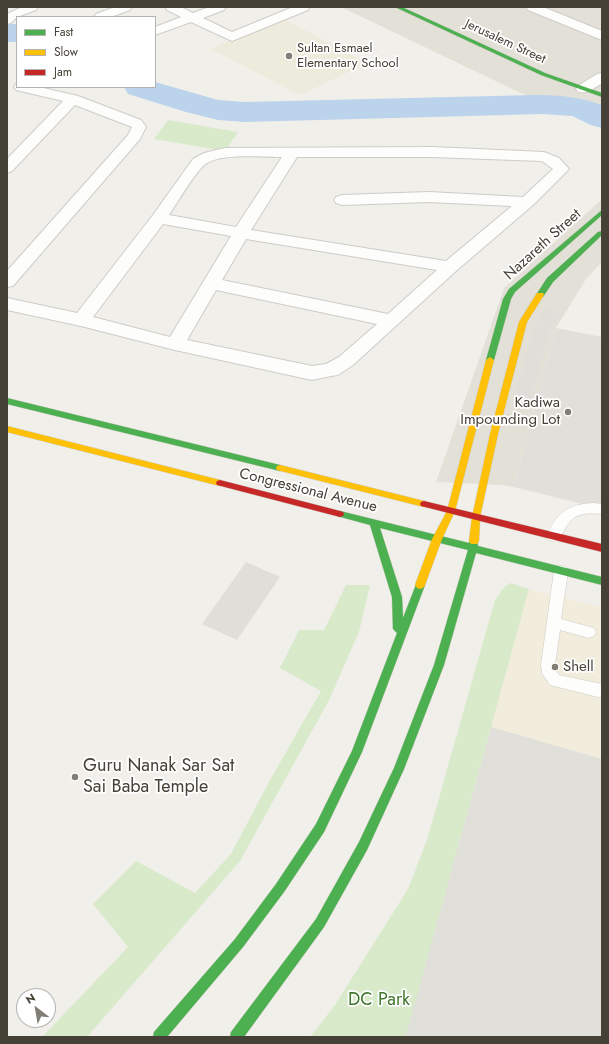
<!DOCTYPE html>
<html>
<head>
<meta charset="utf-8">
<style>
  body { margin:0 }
  #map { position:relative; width:609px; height:1044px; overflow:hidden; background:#f0efea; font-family:Jost,sans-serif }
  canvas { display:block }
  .frame { position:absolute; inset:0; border:8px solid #454136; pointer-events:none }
  .legend { position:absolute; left:16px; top:16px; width:140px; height:72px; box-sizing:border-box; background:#fff; border:1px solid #b5b3af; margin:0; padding:5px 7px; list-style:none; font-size:12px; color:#454136 }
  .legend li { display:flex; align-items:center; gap:8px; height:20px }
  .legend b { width:20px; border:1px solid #b5b3af }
  .north { position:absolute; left:16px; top:988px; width:40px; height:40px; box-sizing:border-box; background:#fff; border:1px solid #b5b3af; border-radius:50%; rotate:329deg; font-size:11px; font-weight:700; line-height:16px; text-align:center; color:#454136 }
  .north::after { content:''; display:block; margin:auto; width:14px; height:18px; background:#817e75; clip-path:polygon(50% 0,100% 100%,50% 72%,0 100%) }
</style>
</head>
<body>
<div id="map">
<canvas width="609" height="1044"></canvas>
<div class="frame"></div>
<ul class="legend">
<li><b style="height:5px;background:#4caf50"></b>Fast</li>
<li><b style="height:5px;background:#ffc107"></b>Slow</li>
<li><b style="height:5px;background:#c62828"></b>Jam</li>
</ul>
<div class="north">N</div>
</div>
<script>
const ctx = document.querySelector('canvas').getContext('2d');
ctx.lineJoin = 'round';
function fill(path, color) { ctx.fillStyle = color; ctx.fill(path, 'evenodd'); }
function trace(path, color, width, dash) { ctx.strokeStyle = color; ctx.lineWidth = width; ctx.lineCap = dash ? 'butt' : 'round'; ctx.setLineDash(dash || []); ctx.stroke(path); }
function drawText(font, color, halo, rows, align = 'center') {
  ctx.font = font + ' Jost,sans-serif'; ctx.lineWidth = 3.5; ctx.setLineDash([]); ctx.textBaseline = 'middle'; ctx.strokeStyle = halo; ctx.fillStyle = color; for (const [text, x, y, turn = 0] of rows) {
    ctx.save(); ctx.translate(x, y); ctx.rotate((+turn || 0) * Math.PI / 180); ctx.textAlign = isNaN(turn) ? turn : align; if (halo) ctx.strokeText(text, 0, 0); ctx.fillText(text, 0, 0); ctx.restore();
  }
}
fill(new Path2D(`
  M341 7H602V112L574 103 529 97Z
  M602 199V262L586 279 556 328 514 487 501 485 436 482 504 288Z`), '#e3e1d7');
fill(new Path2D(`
  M529 589 602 607V759L491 727Z`), '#f2ecdd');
fill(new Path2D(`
  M556 328 602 337V509L514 487Z
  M491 727 602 759V1037H405Z`), '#e1dfd9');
fill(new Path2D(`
  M280 17 367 63 300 95 211 49Z`), '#edebdc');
fill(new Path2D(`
  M168 120 238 132 225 151 154 139Z
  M511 583 529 589 407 1032 405 1037H310L335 1005 408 889 427 840 495 600 505 586Z
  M346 585H370L359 632 329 700 240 861 87 1037H42L128 947 93 904 136 861 195 893 231 854 270 780 321 691 280 668 299 630H324Z`), '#d9eacb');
fill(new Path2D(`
  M546 308 561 313 549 332 531 400 515 397 530 341 534 329Z
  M246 562 280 577 237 640 202 624Z`), '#dfded9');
fill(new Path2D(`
  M7 24H17V42H7Z
  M155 82 218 100 245 102 535 95C558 95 581 97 602 105V128L591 125 572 116 543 114 245 122 218 120 186 112 128 94 124 87H155Z`), '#bcd3ec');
const lane = new Path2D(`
  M594 503 602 504V514C574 512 571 517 559 540L554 541 549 540 547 536C556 513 568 504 594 503Z
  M561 566 566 567 568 571 561 619 594 628 596 632 594 636 589 638 560 630 555 665 556 671 559 675 602 684V698L550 685 542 673 541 665 554 571 556 567Z`);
const street = new Path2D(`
  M22 7H38L36 10 17 17 11 23 7 24V14Z
  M115 7H132L130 10 111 17H94L96 14Z
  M165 7H181L193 13 209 7H226L224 10 203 18 232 32 293 7H310L308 10 232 41 191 22 155 35V27L181 17 167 10Z
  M526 7H543L602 31V40L528 10Z
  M602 73V83C594 88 588 94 578 92L576 89 578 86 597 74Z
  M16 84 17 87H39L78 96 141 120 146 127 140 139 13 286 7 287V271L128 135 132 127 75 105 12 171 7 173V159L63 101 16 90 14 87Z
  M432 147 544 152 559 158 569 169 533 205 456 271 353 365 338 375 331 376 312 380 175 350 81 326 7 310V298L77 313 153 215 193 159 204 153 225 148ZM282 157 236 227 169 215C179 200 191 179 203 166 216 152 263 157 282 157ZM297 157H432L542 161 553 169 523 197 429 192 342 195 336 197 334 200 336 203 342 205 429 202 512 206 446 261 251 230ZM163 224 231 236 170 337 93 317ZM246 239 437 270 388 314 222 280ZM216 290 377 324 339 357 326 364 312 366 187 340Z`);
const fast = new Path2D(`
  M395 7H402L545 73 602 93V97L541 75Z
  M602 210V215L515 292 511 299 494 360 493 362H487L486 360 503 299 509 289Z
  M602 231V235L553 282 543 297H537L536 295 547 278 598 232Z
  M7 398 280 465 284 468 280 471 7 404Z
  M340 511 469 543 471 538H477L478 546 602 577V585L476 553 444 665 404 769 367 850 324 927 244 1037H230L231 1032 316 919 359 842 394 768 434 665 468 550 380 528 402 597 403 618 417 582 420 581 423 582 425 585 362 752 324 832 284 892 243 947 167 1037H153L154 1032 235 939 276 884 316 824 352 751 397 633 393 629 392 597 370 525 337 516 336 514 337 512Z`);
const slow = new Path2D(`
  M537 293H543L544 295 527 322 498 434 480 517 479 541 477 544H471L469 541 472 517 490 434 519 322Z
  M490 357 494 360 455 511 442 539 425 585 423 588 420 589 417 588 415 585 432 539 447 511 486 360Z
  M7 426 220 480 224 483 220 486 7 432Z
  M280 465 424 501 428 504 424 507 277 470 276 468 277 466Z`);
const jam = new Path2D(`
  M220 480 340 511 343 512 344 514 343 516 340 517 217 485 216 483 217 481Z
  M424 501 602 544V552L421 506 420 504 421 502Z`);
trace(lane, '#ceccc7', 1);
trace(street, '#ceccc7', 2);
trace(fast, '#ceccc1', 1);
trace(slow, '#ceccc1', 1);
trace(jam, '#ceccc1', 1);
fill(lane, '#fdfdfc');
fill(street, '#fdfdfc');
fill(fast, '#4caf50');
fill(slow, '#ffc107');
fill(jam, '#c62828');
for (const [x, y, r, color] of [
  [289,56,4,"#817e75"],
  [568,412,4,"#817e75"],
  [555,667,4,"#817e75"],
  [75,777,4,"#817e75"]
]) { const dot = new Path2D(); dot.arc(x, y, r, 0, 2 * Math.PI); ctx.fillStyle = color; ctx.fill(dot); trace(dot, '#fff', 1.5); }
drawText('13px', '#454136', '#fff', [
  ["Jerusalem Street",505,42,25]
]);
drawText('13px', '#454136', '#fff', [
  ["Sultan Esmael",297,49],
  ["Elementary School",297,64]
], 'left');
drawText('15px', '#454136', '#fff', [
  ["Nazareth Street",543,245,-42],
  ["Congressional Avenue",308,491,14]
]);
drawText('15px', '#454136', '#fff', [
  ["Kadiwa",560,403],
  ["Impounding Lot",560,420],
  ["Shell",563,667,"left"]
], 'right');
drawText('18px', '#454136', '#fff', [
  ["Guru Nanak Sar Sat",83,767],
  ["Sai Baba Temple",83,788]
], 'left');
drawText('18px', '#3e752b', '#fff', [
  ["DC Park",379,1001]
]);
</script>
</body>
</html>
